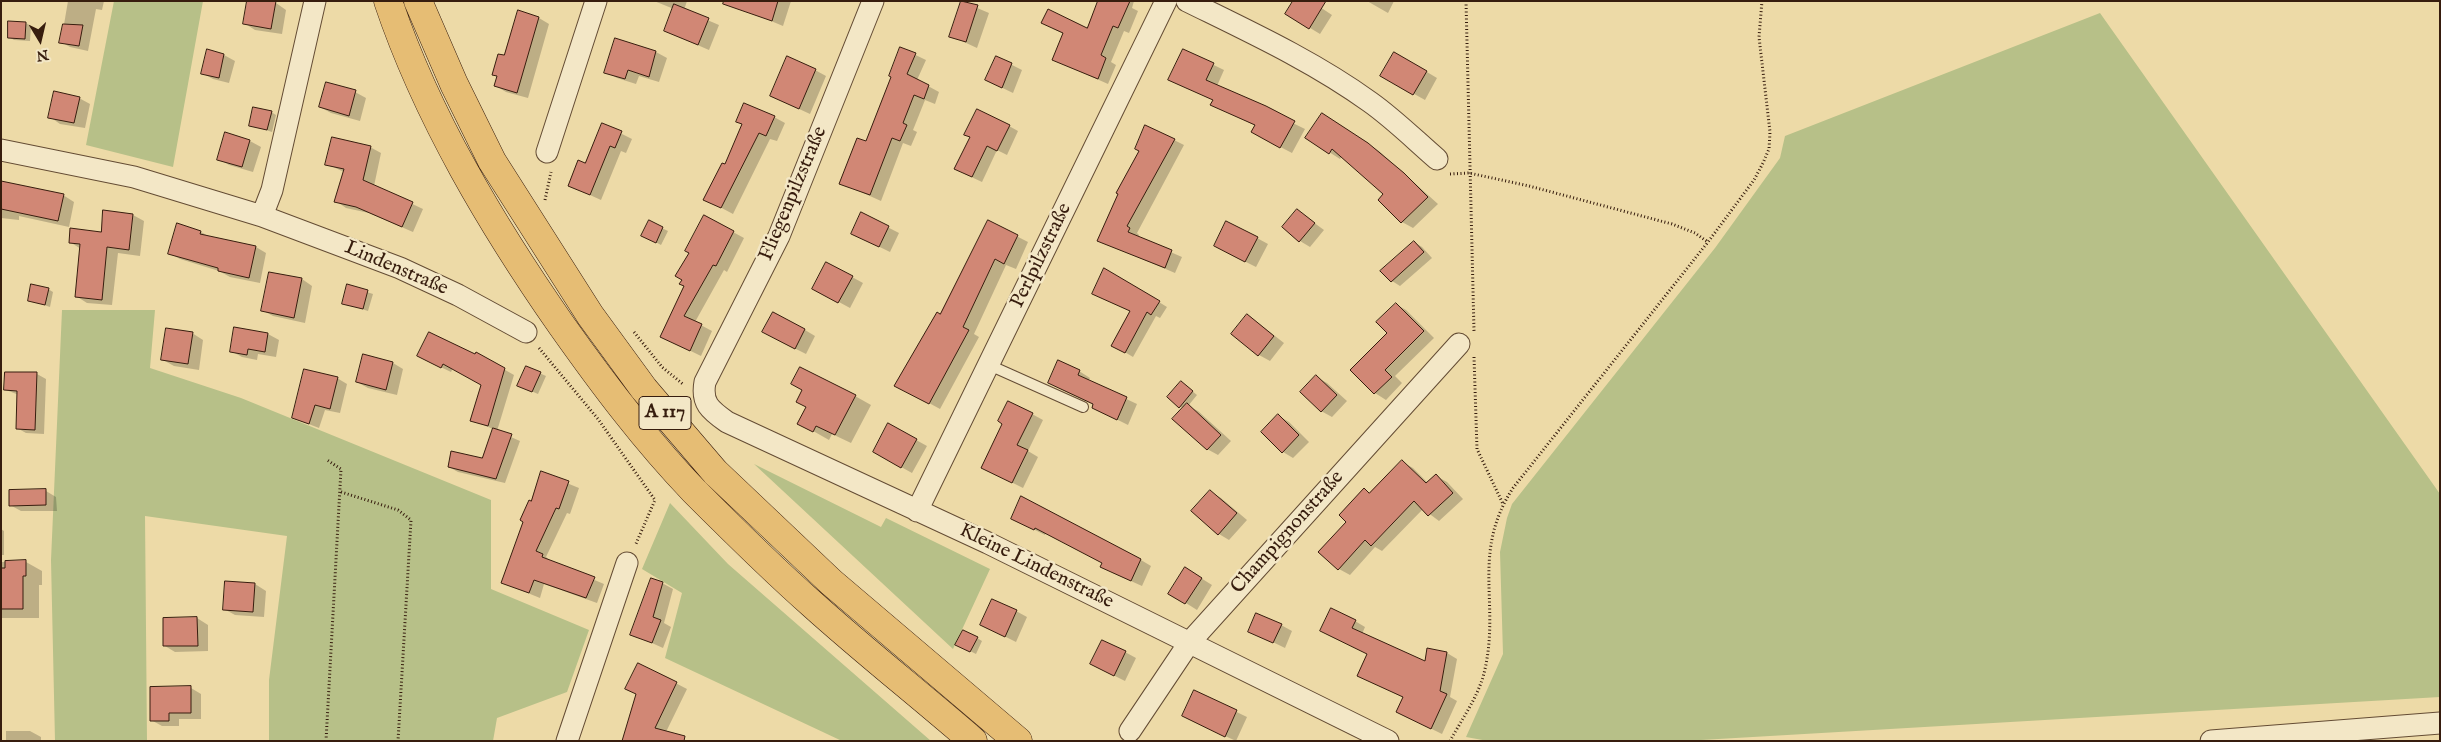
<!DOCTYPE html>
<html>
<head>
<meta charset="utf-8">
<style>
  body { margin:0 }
  #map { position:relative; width:2441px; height:742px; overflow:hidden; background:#eddaa7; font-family:"IM FELL English",serif }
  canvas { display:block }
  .frame { position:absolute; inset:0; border:2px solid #371d0e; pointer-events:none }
  .north { position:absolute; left:15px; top:15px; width:50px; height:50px; -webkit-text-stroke:4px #f3e7c6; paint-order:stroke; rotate:171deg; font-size:14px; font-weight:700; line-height:20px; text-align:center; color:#371d0e }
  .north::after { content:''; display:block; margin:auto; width:18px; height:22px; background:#371d0e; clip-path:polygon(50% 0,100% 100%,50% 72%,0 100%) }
</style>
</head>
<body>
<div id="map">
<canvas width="2441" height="742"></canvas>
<div class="frame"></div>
<div class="north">N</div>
</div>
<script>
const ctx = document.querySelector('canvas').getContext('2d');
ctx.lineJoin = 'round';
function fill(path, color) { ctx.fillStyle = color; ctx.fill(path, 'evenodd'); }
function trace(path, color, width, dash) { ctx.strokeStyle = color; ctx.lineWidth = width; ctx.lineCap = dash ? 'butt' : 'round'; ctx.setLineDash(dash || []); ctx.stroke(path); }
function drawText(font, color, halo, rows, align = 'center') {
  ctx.font = font + ' "IM FELL English",serif'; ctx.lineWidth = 5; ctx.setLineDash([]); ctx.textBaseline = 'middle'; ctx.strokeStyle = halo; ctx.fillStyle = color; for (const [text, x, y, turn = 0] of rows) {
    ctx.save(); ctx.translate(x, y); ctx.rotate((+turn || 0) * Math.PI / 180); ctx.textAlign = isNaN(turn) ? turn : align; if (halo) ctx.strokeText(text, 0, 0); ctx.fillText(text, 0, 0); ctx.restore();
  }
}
fill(new Path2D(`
  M114 1H203L173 167 86 145Z
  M2100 13 2440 494V697L1684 741H1488L1466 737 1503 654 1500 552 1507 518 1512 504 1715 248 1780 158 1785 136Z
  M62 310H155L150 368 241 398 491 500V589L589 630 567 692 497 718 493 741H269V680L287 536 145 516 147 741H55L51 560Z
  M754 464 881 527 886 518 990 569 953 649Z
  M670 503 728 564 931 741H842L665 658 682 593 642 569Z`), '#b7c088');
fill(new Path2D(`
  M68 1H104L102 10 96 9 88 51 70 47 61 42Z
  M264 1 276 3 286 10 282 34 255 30 244 23Z
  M654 1H687L684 10 719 25 709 50 665 31 674 9Z
  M744 1H791L783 26 742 9Z
  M1100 1H1134L1132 8 1138 11 1129 33 1124 31 1111 62 1116 65 1108 84 1054 60 1064 34 1053 29H1087Z
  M1311 1 1332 15 1320 34 1287 14Z
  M1367 1H1394L1388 13Z
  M963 2 989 13 977 48 951 36Z
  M539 18 549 24 528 98 506 92 496 86 498 77 494 74 505 57Z
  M26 23 31 26 30 41 14 40 9 37Z
  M616 40 656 52 667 58 659 82 639 76 636 84 617 78 606 72Z
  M901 48 926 60 917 80 939 92 935 104 925 100 913 130 917 132 911 146 903 143 881 201 841 183 866 142 893 77Z
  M1183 50 1224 70 1217 86 1305 129 1292 153 1263 138 1256 126 1223 110 1214 100 1170 80Z
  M1395 53 1437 78 1425 100 1382 76Z
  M224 55 235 61 229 83 213 79 202 73Z
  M996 57 1022 70 1013 93 986 80Z
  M815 70 826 76 810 114 771 96Z
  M355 92 366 98 360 121 331 113 320 107Z
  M79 98 90 104 85 128 60 124 50 117Z
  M271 112 276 115 272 132 250 125Z
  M1323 114 1379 151 1438 204 1413 228 1402 222 1380 200 1385 194 1342 156 1340 159 1307 138Z
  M774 117 785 123 777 141 770 139 733 214 716 205 726 166Z
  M602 124 632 139 626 153 621 151 601 200 570 186 585 165Z
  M1009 126 1018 131 1007 155 997 150 982 182 965 174 971 137Z
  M226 134 250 141 261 147 253 172 229 165 219 159Z
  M1174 140 1184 145 1137 233 1139 235 1138 238 1182 257 1175 273 1098 240Z
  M370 147 381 153 374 186 423 209 413 232 369 213 346 208 336 201 344 172 327 164Z
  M1 183 63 195 74 202 69 227 19 216V220L1 218Z
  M1298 211 1324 230 1310 247 1300 241Z
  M104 212 133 215 144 221 140 256 118 253 112 305 87 303 76 296 81 249 70 242 102 233Z
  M862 214 899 233 890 252 853 234Z
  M649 222 668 231 661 245 648 238Z
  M989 222 1028 242 1016 269 1006 265 974 334 979 337 940 409 907 391 940 316Z
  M178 225 201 232 212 238 256 247 266 253 260 283 230 277 219 271 180 259 169 253Z
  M733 232 744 238 727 272 724 270 695 322 712 331 701 356 662 337Z
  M1257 238 1268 244 1256 267 1226 252Z
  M1414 242 1422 247 1432 258 1400 286 1392 281Z
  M1105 269 1167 307 1160 318 1156 316 1133 357 1113 345 1131 312Z
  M852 277 863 283 850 308 813 288Z
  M302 279 312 286 305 323 273 316 262 310Z
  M348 286 373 294 368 311 343 303Z
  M48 289 53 292 50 307 29 300Z
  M1396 304 1406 310 1434 338 1395 376 1402 383 1386 400 1375 393 1352 370 1389 333Z
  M1248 315 1284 343 1270 361 1259 355Z
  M235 329 268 334 279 340 276 357 258 354 257 360 242 357 231 351Z
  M805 330 815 336 806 354 774 338Z
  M192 333 203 340 199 370 174 366 163 360Z
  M477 354 514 375 497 431 520 441 505 483 458 472 449 467 483 460 493 429 472 420 482 385 453 368 451 372 428 361 476 356Z
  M393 363 403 369 397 395 368 388 357 382Z
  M526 367 546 376 538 394 524 388Z
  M1079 371 1090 378 1088 381 1137 404 1128 425 1104 413 1094 405 1060 389Z
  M6 373 37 374 46 379 44 434 26 433 17 428 19 395 6 390Z
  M1316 377 1327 383 1347 401 1332 417 1321 411Z
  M337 378 347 384 340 413 325 410 319 428 293 418Z
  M1181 382 1197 395 1188 406 1198 411 1231 441 1218 455 1207 449 1184 408 1180 407Z
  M855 396 871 405 851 443 832 434 829 440 799 423Z
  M1032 414 1043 420 1028 451 1038 457 1023 488 983 468Z
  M1279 416 1289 422 1309 442 1293 458 1283 452Z
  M889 425 927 446 912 473 885 458Z
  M1402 462 1413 468 1428 483 1436 476 1447 482 1463 499 1439 521 1423 509 1382 551 1375 547 1350 575 1339 569 1348 521 1364 490 1370 493Z
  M542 473 579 488 570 514 567 513 546 557 552 562 604 584 597 603 544 584 540 598 503 583Z
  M46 491 56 497 57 511H21L10 505Z
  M1210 492 1221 498 1247 520 1229 540 1219 534Z
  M1013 519 1141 560 1151 566 1142 586 1113 573 1104 563 1046 533 1045 535Z
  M1 529 4 531V555H1Z
  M1 562H26L42 571V585H39V618H1Z
  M1196 575 1212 585 1197 610 1170 593Z
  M662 583 673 589 664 623 671 627 663 648 632 634Z
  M255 584 266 591 264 617 235 615 224 609Z
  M1016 611 1027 617 1016 642 982 625Z
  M197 618 208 625V651L175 652 165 646 164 619Z
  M1355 621 1365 627 1362 634 1426 663 1428 650 1447 653 1457 659 1450 697 1457 701 1442 734 1397 712 1404 698 1358 675 1368 654 1332 636Z
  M1281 625 1292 631 1285 648 1250 631Z
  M977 638 982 641 976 654 962 647Z
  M1125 652 1136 658 1125 681 1091 664Z
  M639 664 687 689 666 732 623 741 637 694Z
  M191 688 201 694V719H179V726H162L151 720Z
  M1195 692 1247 717 1236 741 1195 722Z
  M6 731H30L41 737V741H6Z`), '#0003');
const building = new Path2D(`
  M247 1H276L271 29 243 24Z
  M724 1H778L772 21 723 4Z
  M961 1 978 5 966 42 949 37Z
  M1098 1H1130L1118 28 1113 26 1101 55 1106 58 1098 79 1052 60 1063 33 1041 23 1048 9 1087 28Z
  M1293 1H1326L1309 29 1285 14Z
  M674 4 709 18 698 45 664 31Z
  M518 10 539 17 517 93 494 86 497 76 492 75 498 54 504 55Z
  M8 21 26 22 25 39 8 38Z
  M63 24 83 25 79 46 59 43Z
  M615 38 656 51 649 77 628 70 625 79 604 73Z
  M900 47 916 53 907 74 929 85 924 99 914 95 903 123 907 125 900 141 892 138 870 195 839 184 857 138 866 141 891 77 889 76Z
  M207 49 224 54 219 78 201 74Z
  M1183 49 1214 63 1206 80 1266 106 1295 121 1280 148 1251 132 1255 125 1210 105 1213 100 1168 80Z
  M1394 52 1427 71 1413 95 1380 76Z
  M787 56 816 69 799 109 770 96Z
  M996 56 1012 63 1002 88 985 80Z
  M326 82 356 90 349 116 319 107Z
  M54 91 80 97 74 123 48 118Z
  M744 103 775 116 766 136 759 133 721 208 703 200 722 163 725 164 742 124 736 122Z
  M253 107 272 111 267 130 249 126Z
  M977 109 1010 125 997 151 987 146 972 177 954 169 970 137 964 135Z
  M1322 113 1368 143 1404 173 1428 197 1401 223 1378 200 1383 194 1332 149 1329 154 1305 138Z
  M602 123 622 131 615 148 610 146 590 195 568 186 578 160 585 163Z
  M1145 125 1175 139 1127 226 1130 228 1128 232 1172 250 1165 268 1097 241 1118 194 1116 193 1139 151 1135 149Z
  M225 132 250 140 242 167 217 160Z
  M332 137 371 146 363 180 413 202 402 227 356 207 334 202 344 169 325 165Z
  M1 181 64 194 58 221 1 209Z
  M1297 209 1315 223 1299 242 1282 227Z
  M103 210 133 214 129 250 107 247 102 300 75 297 80 244 69 243 70 228 101 232Z
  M861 212 889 226 879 247 851 234Z
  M704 215 734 231 716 266 713 265 684 316 702 324 690 351 660 337 684 286 679 284 682 280 675 276 689 253 685 251Z
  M649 220 663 227 656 243 641 236Z
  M988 220 1018 235 1004 264 995 259 963 327 969 330 929 404 894 386 937 312 940 314Z
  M1226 221 1258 237 1245 262 1214 246Z
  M177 223 201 231 200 234 256 246 249 278 218 271V268L168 254Z
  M1414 241 1424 252 1391 282 1380 271Z
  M826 262 853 276 838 303 812 289Z
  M1104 268 1160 301 1151 315 1147 312 1125 353 1111 346 1130 311 1092 294Z
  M269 272 302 278 294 318 261 311Z
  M31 284 49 288 45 305 28 301Z
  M347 284 368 290 363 309 342 304Z
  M1396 303 1424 331 1385 370 1392 377 1374 394 1350 370 1387 333 1376 322Z
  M773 312 805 329 795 349 762 332Z
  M1247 314 1274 336 1258 356 1231 334Z
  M234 327 268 333 265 352 248 349 247 355 230 352Z
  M166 328 193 332 188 364 161 360Z
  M429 332 475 354 476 352 505 368 488 426 470 421 481 385 443 364 441 368 417 356Z
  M363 354 393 362 386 390 356 382Z
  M1058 360 1080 370 1078 375 1127 397 1117 420 1092 408 1093 404 1048 383Z
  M526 366 541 372 532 392 517 386Z
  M800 367 856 395 835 435 816 426 813 432 797 424 806 407 796 402 802 390 791 384Z
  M304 369 338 377 330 409 315 405 309 424 292 418Z
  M5 372H37L35 430 16 429 17 391 4 390Z
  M1316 375 1337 395 1321 412 1300 392Z
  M1181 381 1193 391 1179 408 1167 397Z
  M1008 401 1033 413 1017 445 1028 450 1012 483 981 468 1002 424 998 421Z
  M1187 403 1221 435 1207 450 1172 419Z
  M1278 414 1299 435 1282 453 1261 432Z
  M888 423 917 439 901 468 873 452Z
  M493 428 512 434 496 479 448 467 451 451 482 458Z
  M1402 460 1426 483 1436 474 1453 493 1428 516 1414 501 1371 546 1365 540 1338 570 1318 552 1346 522 1339 515 1364 488 1369 493Z
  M541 471 569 481 559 509 556 508 536 551 543 554 542 557 595 577 586 598 534 580 529 593 501 583 523 522 520 520 529 500 531 501Z
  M46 489V505L9 506V490Z
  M1210 490 1237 513 1218 535 1191 511Z
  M1021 496 1141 559 1131 581 1100 567 1102 563 1035 528 1034 530 1011 519Z
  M26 560V576H23V609H1V568H5V561Z
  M1185 567 1202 578 1185 604 1168 594Z
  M651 578 663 582 653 617 661 620 652 643 630 635Z
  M225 581 255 583 253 612 223 610Z
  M992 599 1017 610 1005 637 980 625Z
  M1331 608 1356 620 1352 628 1425 661 1427 648 1447 652 1440 691 1447 694 1431 729 1396 712 1403 697 1357 676 1367 654 1320 631Z
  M1256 613 1282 624 1273 643 1248 632Z
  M197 617 198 646H163V618Z
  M963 630 978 637 970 652 955 645Z
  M1102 640 1126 651 1114 676 1090 664Z
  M638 663 677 682 655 728 685 736 684 741H622L636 694 625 689Z
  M191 686V713H169V721H150V687Z
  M1194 690 1237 710 1225 737 1182 716Z`);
fill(building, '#d18775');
trace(building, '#371d0e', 1);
const service = new Path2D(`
  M989 365 1083 407`);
const minor = new Path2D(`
  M873 1 779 236 705 382C701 403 710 410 727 422L988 543 1388 741
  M1187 1C1250 32 1313 61 1370 102 1394 119 1415 140 1437 159
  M1 150 134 177 262 216 400 268 458 295 526 332
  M547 152 596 1
  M262 216 272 190 315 1
  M917 511 1166 1
  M1130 731 1189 643 1459 344
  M567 741 627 563
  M2211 741 2440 723`);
const motorway = new Path2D(`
  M388 1C427 117 493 227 562 326 603 384 645 440 694 491 732 529 771 568 812 604 864 651 920 695 973 741
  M418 1 454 84 492 161 590 315 644 389 715 472 831 582 1018 741`);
trace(service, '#644c34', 12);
trace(minor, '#644c34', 23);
trace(motorway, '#371d0e', 29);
trace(new Path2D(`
  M1466 1 1474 331
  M1450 174 1469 173 1529 186 1672 224 1695 233 1708 242
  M545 200 551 172
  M634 332 662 367 684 385
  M539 348 598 419 655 500 635 546
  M1474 357 1477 449 1503 504
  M341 492 398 510 411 520 398 741
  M326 741 341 469 327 460
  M1450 741C1462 719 1480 694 1485 669 1500 602 1471 553 1513 488L1708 242 1754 180 1763 163 1769 149 1770 132 1759 37 1762 1`), '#371d0e', 3, [1, 2.5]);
trace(service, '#f3e7c6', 10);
trace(minor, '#f3e7c6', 21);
trace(motorway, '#e6bd74', 28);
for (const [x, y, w] of [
  [665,413,52]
]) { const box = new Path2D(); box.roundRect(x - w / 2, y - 16.5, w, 33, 4); ctx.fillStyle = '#f3e7c6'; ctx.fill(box); trace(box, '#371d0e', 1); }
drawText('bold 19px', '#371d0e', null, [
  ["A 117",665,413]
]);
drawText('20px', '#371d0e', '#f3e7c6', [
  ["Fliegenpilzstraße",794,194,-67],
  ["Perlpilzstraße",1042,256,-64],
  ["Lindenstraße",396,269,23],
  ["Champignonstraße",1288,533,-48],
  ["Kleine Lindenstraße",1036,567,26]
]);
</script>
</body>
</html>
